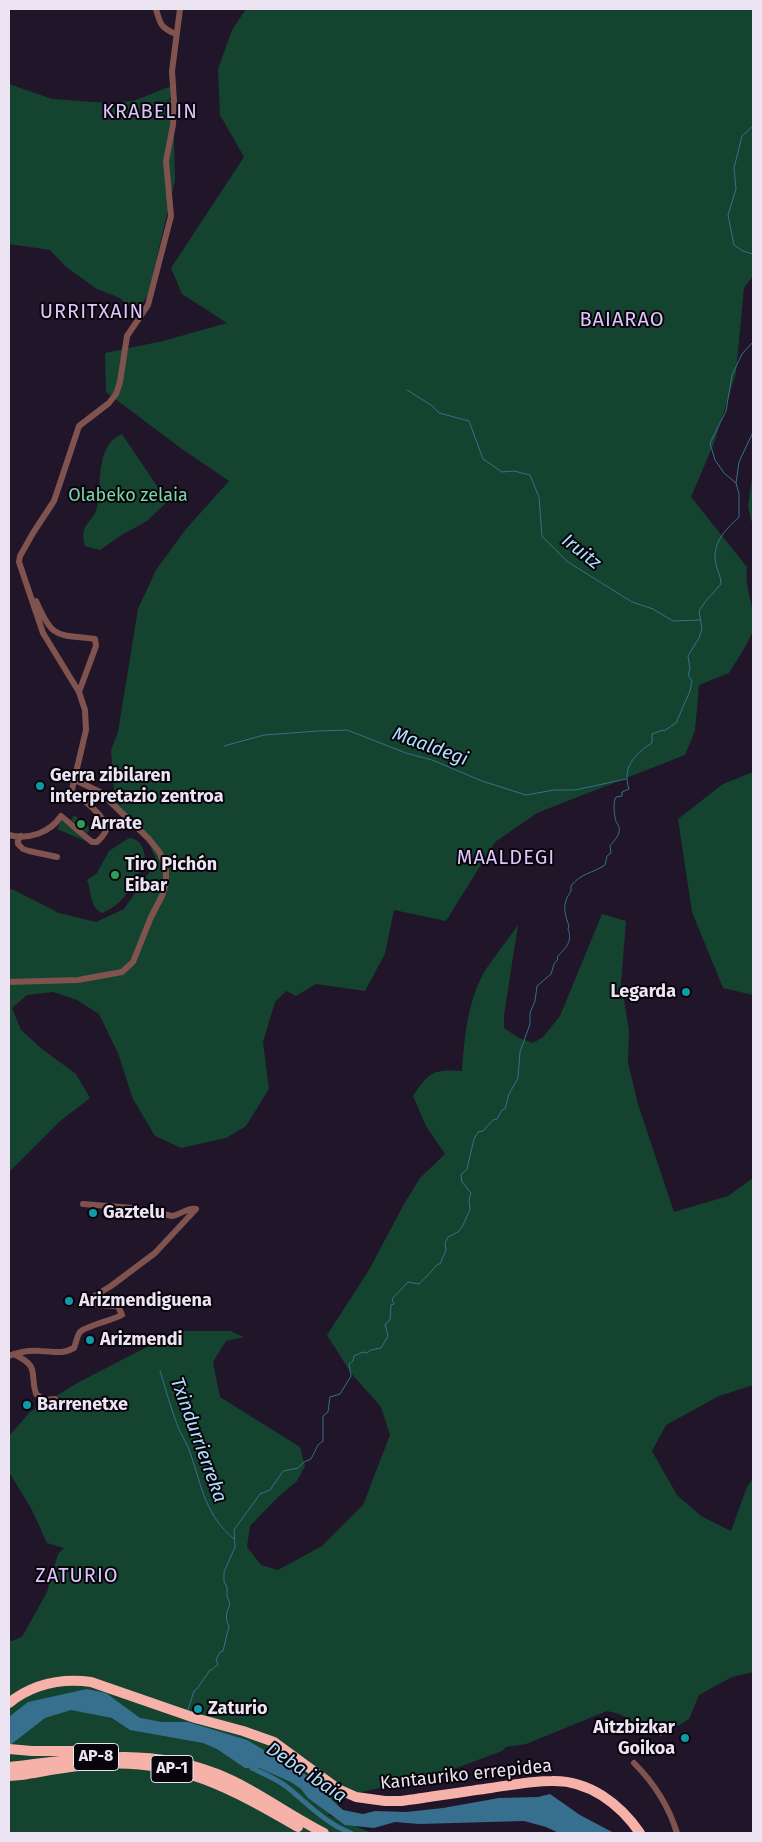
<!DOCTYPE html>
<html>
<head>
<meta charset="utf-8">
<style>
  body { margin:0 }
  #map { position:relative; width:762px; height:1842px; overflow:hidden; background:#211529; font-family:"Fira Sans",sans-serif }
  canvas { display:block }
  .frame { position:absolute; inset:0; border:10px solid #ece4f2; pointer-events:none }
</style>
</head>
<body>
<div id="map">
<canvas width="762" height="1842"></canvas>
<div class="frame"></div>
</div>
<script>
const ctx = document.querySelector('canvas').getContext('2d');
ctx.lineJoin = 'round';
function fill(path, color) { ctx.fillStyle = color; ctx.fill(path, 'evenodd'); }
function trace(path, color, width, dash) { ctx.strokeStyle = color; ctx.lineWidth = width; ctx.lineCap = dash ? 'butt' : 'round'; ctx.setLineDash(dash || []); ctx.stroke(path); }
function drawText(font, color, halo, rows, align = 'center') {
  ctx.font = font + ' "Fira Sans",sans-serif'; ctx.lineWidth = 4; ctx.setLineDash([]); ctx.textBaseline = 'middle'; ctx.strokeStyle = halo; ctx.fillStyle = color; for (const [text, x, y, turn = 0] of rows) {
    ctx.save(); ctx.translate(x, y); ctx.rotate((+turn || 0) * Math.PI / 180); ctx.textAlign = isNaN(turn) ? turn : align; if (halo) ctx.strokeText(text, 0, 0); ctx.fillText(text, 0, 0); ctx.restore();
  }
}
fill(new Path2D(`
  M246 9H753V276L744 288 736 373 714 443 691 497 747 567C744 589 756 607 753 629 752 638 735 663 729 673L699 685 695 731 685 755 537 813 495 842 446 921 394 910 385 954 365 991 316 984 296 996 286 991 275 1002 263 1042 269 1089 246 1126 226 1138 181 1148 155 1136 133 1099 118 1053 99 1014 77 1000 53 992 27 995 12 1008 21 1030 42 1049 76 1074 90 1098 59 1122 9 1172V890L12 889 59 913 96 922 124 909 157 861 150 846 115 802 111 750 118 732 138 609 156 570 186 529 229 481 182 449 106 392 105 353 163 341 227 323 182 294 171 268 244 157 220 115 218 69 232 30Z
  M9 84 52 99 108 103 133 101 177 84 169 100 87 110 43 105 87 110 173 100 175 180 148 295 136 313 120 298 97 289 66 267 50 250 9 244Z
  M122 434 163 495 166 503 147 521 120 536 100 550 85 546C78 524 94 522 97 507 102 484 95 445 122 434Z
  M753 470V527L748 507Z
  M753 772V995L723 988 692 912 678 819 723 784Z
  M74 815 91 829 87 833 71 820Z
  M61 821 91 842 90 843 57 829Z
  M129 838C145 840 145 854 145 868L126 885 127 893C120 903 113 908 102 913 89 907 92 892 87 880L97 873 109 851Z
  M602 914 626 921 621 982 629 1030 628 1063 638 1104 674 1212 728 1196 753 1178V1385L719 1396 666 1425 652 1451 677 1495 701 1516 731 1531 747 1487 753 1478V1672L732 1677 699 1695 689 1719 661 1736 619 1714 607 1711 526 1744 506 1747 502 1751 435 1776 343 1796 328 1815 372 1833H9V1642L22 1637 47 1592 58 1554 64 1548 47 1543 32 1510 9 1472V1436L30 1412 79 1382 178 1331H230L244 1337 226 1341 213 1362 220 1397 300 1447 305 1466 297 1481 279 1496 250 1526 247 1547 261 1565 278 1570 322 1546 363 1505 390 1435 381 1407 351 1373 327 1335 369 1270 404 1204 420 1178 445 1154 426 1126 413 1096C429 1072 433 1069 462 1071 464 1039 468 998 486 969 496 954 508 940 518 925L504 1015V1028L519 1038 533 1043 543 1037 560 1016Z`), '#14442f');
fill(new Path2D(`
  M87 1689 106 1693 140 1718 162 1722H188L247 1740 316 1781 332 1800 343 1810 363 1814 375 1811 406 1812 443 1808 499 1798 538 1797 550 1794 580 1815 614 1833H559L546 1827 524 1821 419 1824 395 1822 374 1828 345 1825 308 1798 301 1789 291 1782 259 1768H245L217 1749 203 1743 130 1730 112 1718 71 1710 45 1718 9 1746V1717L28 1702Z`), '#376f8e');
trace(new Path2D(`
  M753 126 742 136 734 168 736 189 728 215 734 245 743 251 753 254
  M407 390 431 405 439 413 469 421 483 459 502 472 514 471 530 475 539 497 542 536 568 562 632 602 653 609 673 621 700 620
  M736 483 724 473 715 460 710 443 726 411 732 375 742 354 753 342
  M224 746 264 735 318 731 347 730 406 753 432 760 482 781 526 795 554 790H575L626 779
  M160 1371C166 1390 171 1409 178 1427 182 1436 188 1445 191 1455 202 1488 206 1516 234 1539
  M188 1710 194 1691 197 1689 210 1670H212L218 1664 216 1660 220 1652 223 1651 229 1626C224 1617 227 1612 230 1604L227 1596V1587L224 1582V1572L235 1547 234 1530 260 1494 270 1490 283 1471 298 1468 304 1462 311 1459 318 1445 323 1441V1416L328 1412 330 1397 340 1394 351 1376 349 1364 353 1361 354 1356 363 1352 367 1353 371 1350 381 1348 388 1336 385 1324 390 1320 391 1305 394 1304 392 1299 408 1282 419 1284C426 1278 432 1270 438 1264H440L446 1250 445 1243 448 1237 458 1232 462 1227 470 1210 469 1200 471 1193 462 1182 461 1175 467 1169 474 1139 478 1132 483 1131 493 1120 497 1119 502 1110 505 1109 509 1094 518 1078 520 1052 530 1024V1013L535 1001 537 986 551 974 554 964 558 959 557 957C566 948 573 941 568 929L569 926C564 912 562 904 571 891V886C581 873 591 874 605 865L607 856 611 853 610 846C613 842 618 837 619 832 621 826 615 823 615 817 614 812 613 802 616 797L622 796V792L629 789C622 768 634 754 652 743V734L663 730 664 731 676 723 690 691 692 681 688 675 690 669 688 656 699 638 702 629 699 611 705 602 721 584C721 577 718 572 716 565 711 544 725 530 739 517V494L736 483 739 462 753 432`), '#376f8e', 1);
trace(new Path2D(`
  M252 1768C264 1774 277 1779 287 1787 307 1803 326 1824 351 1833`), '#376f8e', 5);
trace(new Path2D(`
  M156 9C160 24 161 28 176 34
  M36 601C53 640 56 634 95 639L96 646 79 692
  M70 798 86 730 85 710 79 692 43 633 19 562 20 556 33 533 54 501 79 426 109 403 116 394 120 382 127 336 148 305 171 216 166 161 173 125 174 101 172 71 180 9
  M9 835C28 840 50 833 61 816L92 842H97C100 839 106 834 106 829 107 817 81 798 72 791
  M21 836 18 840V844L23 849 29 851 57 857
  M9 982 78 980 122 972 133 962 151 917 162 896 166 883V870L160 853 149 839 100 792 75 780
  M14 1354C41 1368 29 1371 36 1394L44 1400 55 1399
  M9 1356C19 1352 28 1350 40 1351 53 1351 61 1355 74 1348 76 1343 77 1336 80 1332 85 1326 113 1320 122 1315L118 1306 98 1305 90 1301 91 1298 111 1286 155 1253 196 1209C188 1207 180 1215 172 1216L133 1208 83 1204
  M634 1763C653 1782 669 1807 677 1833`), '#80534e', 6);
trace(new Path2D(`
  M9 1703C33 1684 60 1678 91 1682L195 1718 243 1731 274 1742 338 1789 356 1797 385 1801H401C431 1797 461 1792 491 1788 511 1785 531 1781 552 1781 589 1780 620 1804 640 1833
  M9 1749 32 1751H93
  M9 1767C79 1759 148 1746 217 1774 255 1789 288 1815 324 1833
  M9 1776 21 1775C47 1771 74 1765 101 1764 180 1759 232 1789 298 1827`), '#f6b1a9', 10);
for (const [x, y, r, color] of [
  [40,786,5,"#0f9aa8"],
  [81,824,5,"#2e9e5b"],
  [115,875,5,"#2e9e5b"],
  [686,992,5,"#0f9aa8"],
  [93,1213,5,"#0f9aa8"],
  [69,1301,5,"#0f9aa8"],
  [90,1340,5,"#0f9aa8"],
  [27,1405,5,"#0f9aa8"],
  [198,1709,5,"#0f9aa8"],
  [685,1738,5,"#0f9aa8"]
]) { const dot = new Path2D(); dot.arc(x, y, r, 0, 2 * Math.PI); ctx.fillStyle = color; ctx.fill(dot); trace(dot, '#08040b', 2); }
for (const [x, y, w] of [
  [96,1757,45],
  [172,1769,42]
]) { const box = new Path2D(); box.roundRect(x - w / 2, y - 13.5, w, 27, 4); ctx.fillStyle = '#08040b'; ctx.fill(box); trace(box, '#ece4f2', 1); }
drawText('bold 16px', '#ece4f2', null, [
  ["AP-8",96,1757],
  ["AP-1",172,1769]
]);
drawText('18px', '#7cd6aa', '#08040b', [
  ["Olabeko zelaia",128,496]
]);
drawText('bold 18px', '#ece4f2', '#08040b', [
  ["Gerra zibilaren",50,776],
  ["interpretazio zentroa",50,797],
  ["Arrate",91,824],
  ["Tiro Pichón",125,865],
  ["Eibar",125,886],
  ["Legarda",676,992,"right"],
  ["Gaztelu",103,1213],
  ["Arizmendiguena",79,1301],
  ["Arizmendi",100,1340],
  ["Barrenetxe",37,1405],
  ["Zaturio",208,1709],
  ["Aitzbizkar",675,1728,"right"],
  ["Goikoa",675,1749,"right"]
], 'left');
drawText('18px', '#ece4f2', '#08040b', [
  ["Kantauriko errepidea",466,1775,-6]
]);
drawText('italic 19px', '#afdffd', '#08040b', [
  ["Iruitz",581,552,38],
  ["Maaldegi",430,747,20],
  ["Txindurrierreka",198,1440,70],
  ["Deba ibaia",306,1773,34]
]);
ctx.letterSpacing = '1px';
drawText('20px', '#dec4fb', '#08040b', [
  ["KRABELIN",150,112],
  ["URRITXAIN",92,312],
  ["BAIARAO",622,320],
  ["MAALDEGI",506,858],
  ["ZATURIO",77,1576]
]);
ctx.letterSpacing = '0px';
</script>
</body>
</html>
